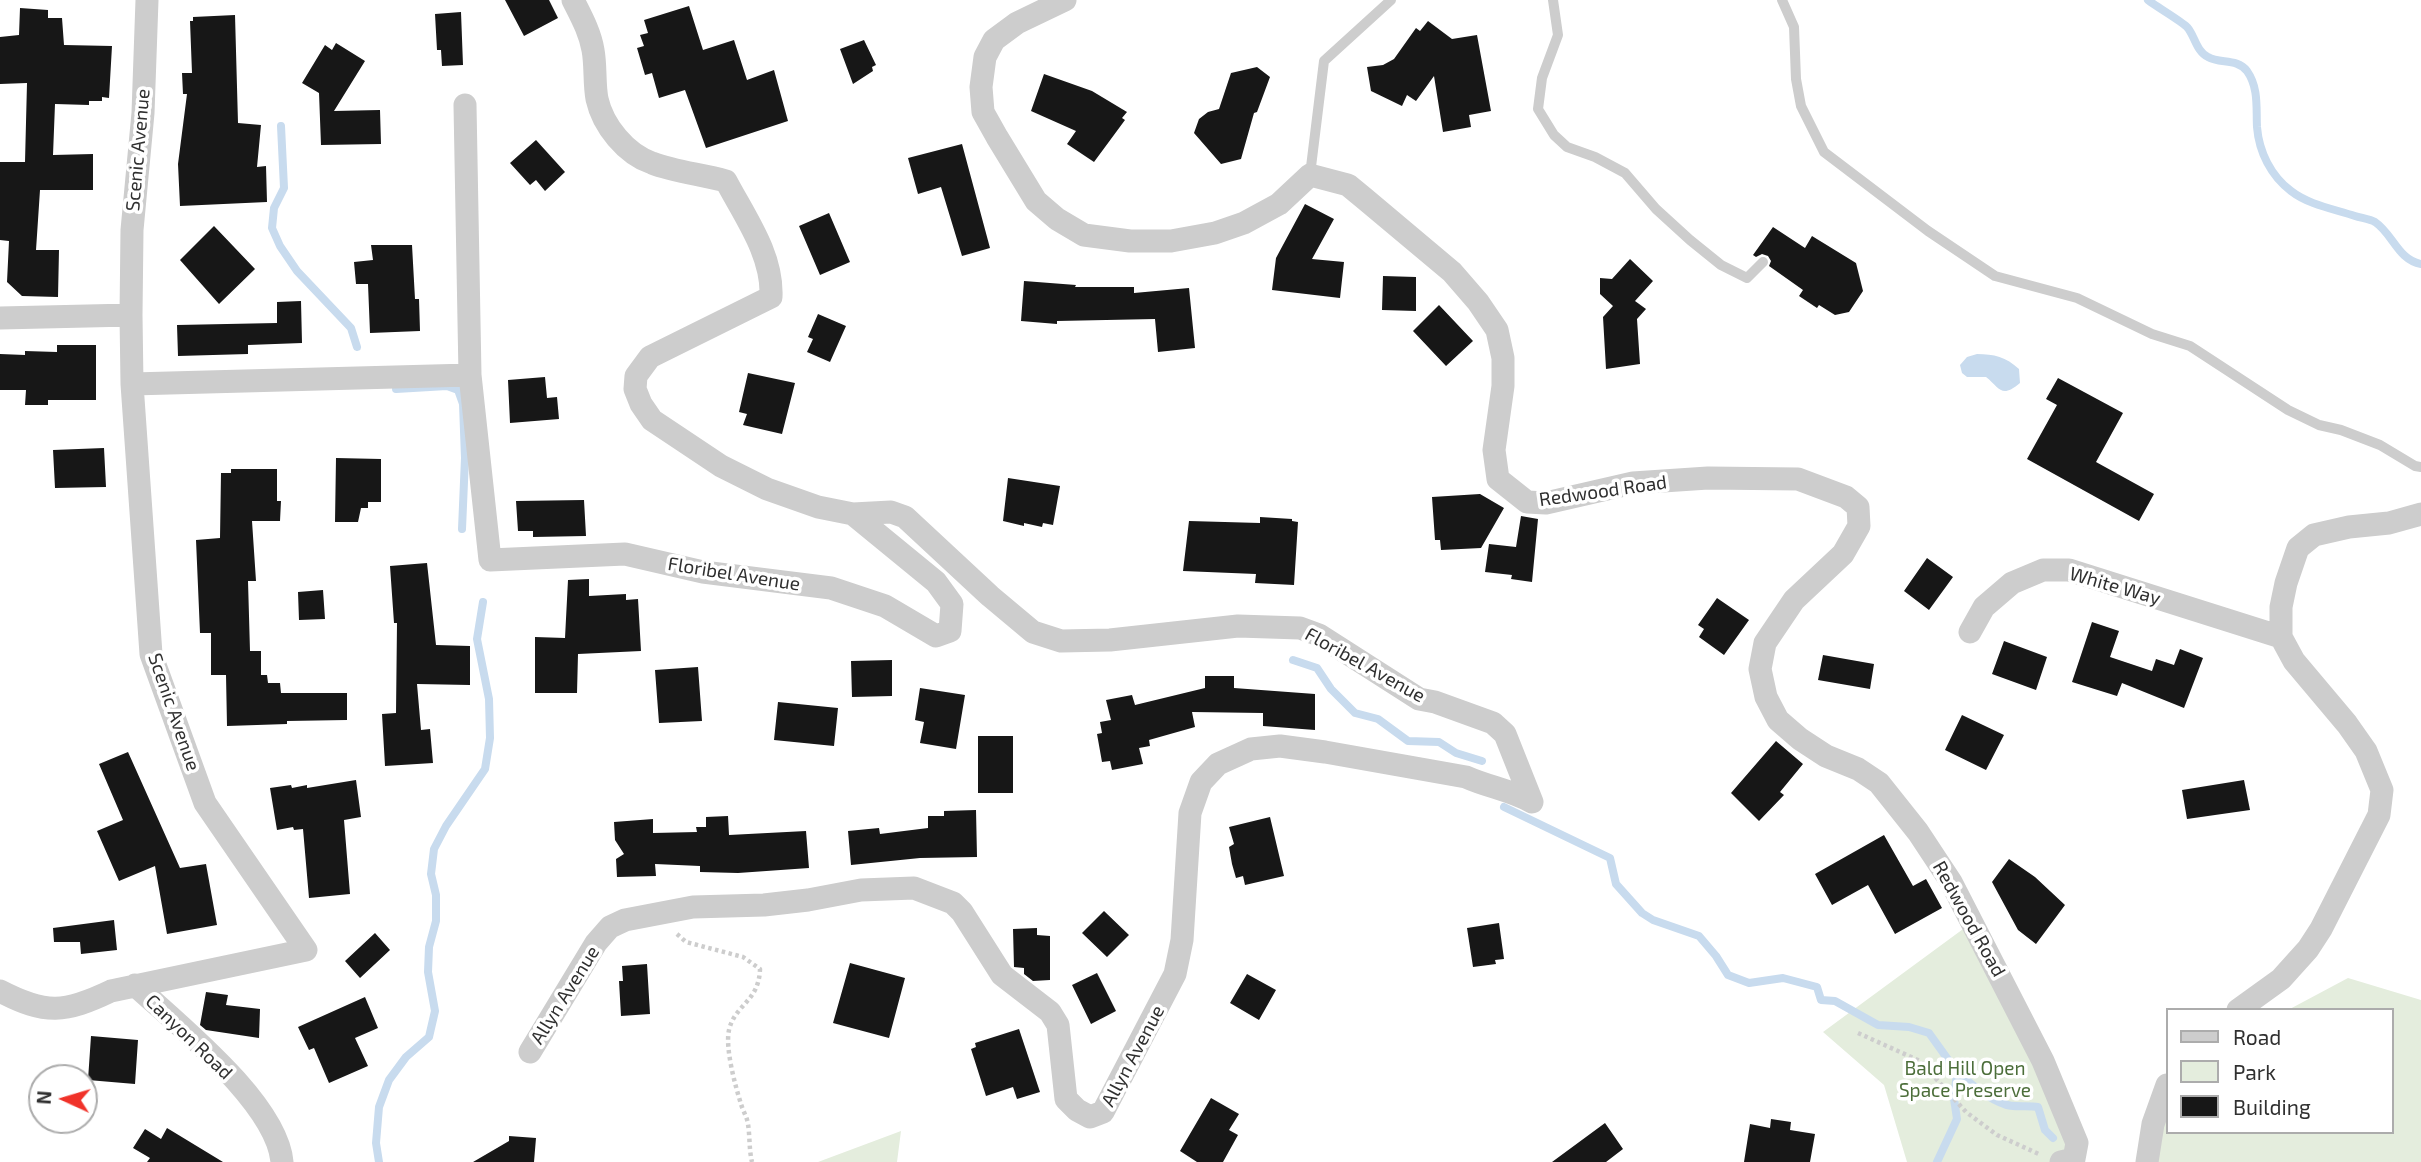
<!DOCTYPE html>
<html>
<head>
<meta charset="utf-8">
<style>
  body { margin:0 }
  #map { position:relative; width:2421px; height:1162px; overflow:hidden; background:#fff; font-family:"Exo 2",sans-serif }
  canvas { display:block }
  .legend { position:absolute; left:2166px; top:1008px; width:228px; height:126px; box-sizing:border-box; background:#fff; border:2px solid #acacac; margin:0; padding:9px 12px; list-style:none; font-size:21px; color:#303030 }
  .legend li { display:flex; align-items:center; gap:14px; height:35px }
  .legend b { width:35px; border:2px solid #acacac }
  .north { position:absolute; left:28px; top:1064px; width:70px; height:70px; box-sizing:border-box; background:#fff; border:2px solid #acacac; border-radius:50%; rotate:274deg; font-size:19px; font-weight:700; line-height:28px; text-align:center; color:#303030 }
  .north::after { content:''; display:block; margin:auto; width:24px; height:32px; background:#f03229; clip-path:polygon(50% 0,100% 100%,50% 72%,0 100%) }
</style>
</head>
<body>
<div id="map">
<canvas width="2421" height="1162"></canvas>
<ul class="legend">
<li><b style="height:9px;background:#cdcdcd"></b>Road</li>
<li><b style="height:19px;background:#e4eddd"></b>Park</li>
<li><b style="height:19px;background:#171717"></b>Building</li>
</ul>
<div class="north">N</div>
</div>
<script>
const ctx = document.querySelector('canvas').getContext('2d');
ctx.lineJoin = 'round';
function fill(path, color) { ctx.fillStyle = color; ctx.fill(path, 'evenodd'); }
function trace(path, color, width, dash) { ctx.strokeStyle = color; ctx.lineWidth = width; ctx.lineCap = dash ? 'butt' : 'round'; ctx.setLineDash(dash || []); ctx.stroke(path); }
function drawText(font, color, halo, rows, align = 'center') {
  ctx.font = font + ' "Exo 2",sans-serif'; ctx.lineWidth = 7; ctx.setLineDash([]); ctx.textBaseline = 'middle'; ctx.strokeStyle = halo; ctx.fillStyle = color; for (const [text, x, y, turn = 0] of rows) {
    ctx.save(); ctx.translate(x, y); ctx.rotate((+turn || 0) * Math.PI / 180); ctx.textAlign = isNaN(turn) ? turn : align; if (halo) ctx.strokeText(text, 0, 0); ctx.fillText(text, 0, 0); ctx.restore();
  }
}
fill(new Path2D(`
  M1974 921 2077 1143 2061 1162H1907L1884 1085 1823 1032Z
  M2348 978 2421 1000V1162H2147L2167 1085V1132H2391V1010H2288Z
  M901 1131 897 1162H818Z`), '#e4eddd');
fill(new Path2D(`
  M1977 354C1994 354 2006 357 2019 369L2020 383C2001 399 2000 388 1986 377H1967L1962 373 1960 365 1967 357Z`), '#c8dbee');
trace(new Path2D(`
  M2148 0C2157 7 2181 21 2187 27 2195 36 2196 51 2208 57 2220 64 2237 58 2247 71 2259 88 2256 108 2257 127 2259 152 2271 176 2291 191 2309 205 2334 209 2355 216 2361 218 2370 219 2375 222 2393 234 2398 260 2421 264
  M281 126 284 188 274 208 272 228 280 246 297 271 351 328 357 347
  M396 389 447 386 458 390 463 404 465 458 462 529
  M1293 660 1317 668 1331 689 1355 713 1378 719 1408 741 1439 742 1456 753 1482 761
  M1504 807 1610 858 1616 884 1642 913 1653 920 1699 936 1716 956 1728 975 1749 983 1783 978 1817 987 1821 1000 1835 1001 1878 1025 1909 1027 1929 1033 1957 1072 1954 1099 1957 1119 1937 1162
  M1957 1072C1970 1083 1988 1099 2004 1104 2013 1108 2027 1105 2038 1107L2045 1130 2053 1138
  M379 1162 376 1143 379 1107 389 1080 406 1057 429 1037 435 1011 428 972 429 947 436 921V895L431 874 434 849 446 826 485 769 490 738 489 699 477 639 483 602`), '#c8dbee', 8);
fill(new Path2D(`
  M505 0H549L558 18 524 36Z
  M689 6 703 50 734 40 747 80 774 70 788 121 706 148 685 90 659 98 652 73 645 75 637 48 644 46 640 35 648 33 644 20Z
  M20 8 48 10V18H62L64 45 112 46 109 98 102 97V101H89V105L55 104 53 155 93 154V190H40L36 250H59L58 297 22 296 7 282 9 241 0 240V162H25L27 83 0 84V37L19 35Z
  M461 12 463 65 442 66 441 50H437L435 14Z
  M235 15 238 123 261 125 257 167 266 166 267 202 180 206 178 164 187 94H183L182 73H192L190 21H193V17Z
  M1428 21 1452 39 1477 35 1491 111 1469 115 1471 127 1443 132 1434 76 1416 101 1407 95 1402 106 1371 91 1367 67 1383 65 1394 59 1416 28 1420 31Z
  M864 40 876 65 872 67 873 71 853 84 840 49Z
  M336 43 365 61 334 111 380 110 381 144 321 145 319 93 302 83 325 45 332 50Z
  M1257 67 1270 77 1257 112 1254 113 1241 159 1221 164 1194 133 1199 119 1208 112 1219 109 1231 73Z
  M1044 74 1092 91 1127 112 1122 118 1125 120 1094 162 1067 144 1076 131 1031 111Z
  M536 140 565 172 545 191 536 180 530 185 510 163Z
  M962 144 990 248 962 256 941 187 918 194 908 158Z
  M1305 204 1334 219 1312 259 1344 262 1340 298 1272 290 1276 258Z
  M829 213 850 262 820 275 799 226Z
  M214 226 255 269 219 304 180 260Z
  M1773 227 1805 248 1812 236 1856 263 1863 291 1849 312 1835 315 1819 305 1817 308 1799 296 1803 290 1769 266 1771 261 1768 256 1762 254 1756 257 1753 255Z
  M371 245H412L415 299H419L420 331 370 333 368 284H356L354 262 373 260Z
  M1630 259 1653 281 1635 301 1646 309 1637 319 1640 364 1606 369 1603 317 1613 306 1600 294V278L1612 279Z
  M1383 276 1416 277V311L1382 310Z
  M1024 281 1076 285 1075 287H1134V293L1189 288 1195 348 1158 352 1155 319 1057 321V324L1021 321Z
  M301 301 302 343 248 345V354L178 356 177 325 277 323V302Z
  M1439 305 1473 341 1446 366 1413 331Z
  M818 314 846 326 830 362 807 352 813 339 808 337Z
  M57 345H96V400H48V405H25L26 390H0V354L25 355V351L57 352Z
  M748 373 795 383 782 434 743 425 747 414 739 412Z
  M545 377 547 398 557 397 559 419 510 423 508 380Z
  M2058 378 2123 413 2096 462 2154 494 2139 521 2027 459 2057 405 2046 399Z
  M104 448 106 487 55 488 53 450Z
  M336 458 381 459V502H368V508H361L358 522H335Z
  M231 469H277V501H281L280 521H252L256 581H248L250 651H261V675H267L268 683H280L281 693H347V720L287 721V724L227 726 226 675H211V633H200L196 540 220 538 221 473H231Z
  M1008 478 1060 486 1053 525 1043 523 1042 527 1024 523V526L1003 521Z
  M1480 494 1504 508 1481 548 1441 550 1440 540H1435L1432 497Z
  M584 500 586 536 533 537V531H518L516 501Z
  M1521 516 1538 519 1532 582 1511 579 1512 575 1485 572 1489 544 1516 547Z
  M1260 517 1292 519V521L1298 522 1294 585 1255 583 1256 574 1183 571 1189 521 1260 523Z
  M1927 558 1953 577 1929 610 1904 591Z
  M427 563 436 645 470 646V685L417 684 421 730 430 729 433 763 385 766 382 714 396 713 397 623H394L390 566Z
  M589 579V596L626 594V600L638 599 641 651 578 654 577 693H535V637L565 638 568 580Z
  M323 590 325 619 299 620 298 592Z
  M1717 598 1749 620 1724 655 1699 637 1704 629 1698 625Z
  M2092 622 2119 631 2110 657 2152 671 2156 659 2174 665 2180 649 2203 658 2184 708 2122 683 2117 696 2072 682Z
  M2004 641 2047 657 2036 690 1992 674Z
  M1823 655 1874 664 1870 689 1818 680Z
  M892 660V696L852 697 851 661Z
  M698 667 702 721 659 723 655 670Z
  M1205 676H1234V688L1315 694V730L1263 726V713L1192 712 1195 727 1149 740 1150 746 1139 748 1143 764 1112 770 1110 761 1102 762 1097 734 1102 733 1100 722 1111 720 1106 700 1132 695 1135 705 1205 688Z
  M920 688 965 695 956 749 920 743 924 722 915 720Z
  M778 702 838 708 834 746 774 740Z
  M1962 715 2004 735 1986 770 1945 750Z
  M978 736H1013V793H978Z
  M1776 741 1803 764 1780 792 1784 795 1759 821 1731 793Z
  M128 752 180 868 206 864 217 925 167 934 155 866 119 881 97 831 123 820 99 764Z
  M356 780 361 817 344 820 350 894 309 898 303 829 294 830 293 827 277 830 270 788 291 785 292 788 307 785V788Z
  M2244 780 2250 810 2187 819 2182 790Z
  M976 810 977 857 920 858 851 865 848 831 879 828 880 834 928 828V816H944V811Z
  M728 816 729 835 806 831 809 868 738 873 700 872V866L655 864 656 876 617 877 616 859 624 854 615 840 614 822 653 819V833L697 832 696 827H706V817Z
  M1270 817 1284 876 1245 885 1243 876 1236 878 1232 864 1229 847 1234 844 1229 827Z
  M1884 835 1913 886 1926 879 1942 908 1895 934 1868 885 1832 905 1815 874Z
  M2009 859 2035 877 2065 905 2036 944 2018 930 1992 882Z
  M1104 911 1129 935 1107 957 1082 933Z
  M114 920 117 950 81 954 80 942H54L53 928Z
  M1499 923 1504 959 1495 960 1496 964 1473 967 1467 928Z
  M1037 928V935L1050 936V980L1033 981 1024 974V968L1014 967 1013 929Z
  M375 933 390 950 360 978 345 961Z
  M850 963 905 978 889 1038 833 1023Z
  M647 964 650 1014 621 1016 619 981H623L622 966Z
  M1097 973 1116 1011 1091 1024 1072 985Z
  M1247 974 1276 990 1259 1020 1230 1003Z
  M206 992 228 995 226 1005 260 1009 259 1038 206 1030 200 1025Z
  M365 997 378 1028 355 1038 368 1066 329 1083 314 1048 309 1050 298 1027Z
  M1019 1029 1040 1092 1017 1099 1013 1087 986 1096 971 1049 976 1047 975 1043Z
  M91 1036 138 1040 135 1084 88 1080Z
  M1211 1098 1239 1114 1229 1130 1238 1135 1223 1162H1197L1180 1151Z
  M1771 1119 1791 1122 1790 1130 1815 1134 1810 1162H1744L1750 1124 1770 1128Z
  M1605 1123 1623 1149 1606 1162H1552Z
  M167 1128 223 1162H147L150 1158 133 1148 145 1129 161 1139Z
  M509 1136 536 1138 534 1162H473L509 1141Z`), '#171717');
trace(new Path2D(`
  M677 934 686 942 743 957 760 969C759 1002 735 1004 729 1030 725 1048 735 1085 741 1104 743 1111 747 1117 748 1124 750 1137 749 1150 752 1162
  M1858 1033 1920 1061 1966 1112 1997 1135 2041 1155`), '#cdcdcd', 4.5, [3.5, 3.5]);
trace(new Path2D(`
  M1553 0 1558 35 1542 78 1538 109 1554 135 1567 147 1595 157 1625 173 1656 209 1690 240 1721 265 1747 278 1763 262
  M1782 0 1794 27 1796 79 1801 106 1824 152 1928 231 1995 276 2077 298 2152 334 2190 346 2288 410 2319 425 2341 430 2380 445 2415 466 2421 467
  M1310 175 1324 61 1391 0`), '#cdcdcd', 10);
trace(new Path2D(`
  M1065 0 1017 23 994 40 985 57 981 87 983 112 997 137 1036 201 1057 219 1084 235 1130 241H1171L1215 233 1244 223 1279 204 1310 175 1348 185 1365 199 1452 272 1478 302 1497 330 1503 358V386L1494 450 1498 479 1527 502 1546 503 1633 483 1708 478 1798 479 1846 497 1858 507 1859 526 1843 554 1794 600 1765 643 1760 669 1766 697 1778 720 1800 739 1826 756 1858 769 1879 783 1918 832 1951 882 2043 1061 2077 1143 2074 1159 2061 1162
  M465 105 470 375 490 560 625 554 703 572 831 588 885 606 936 636 950 631 952 604 936 582 853 514
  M0 318 131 315
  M132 384 470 375
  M1970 632 1984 607 2012 583 2043 570H2069L2281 637
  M135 985C177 1024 277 1103 282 1162
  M0 991C46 1015 65 1013 111 991L306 950 205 803 151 654 132 384 131 315 132 230 143 113 147 0
  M2238 1010 2281 979 2308 949 2321 929 2379 815 2382 790 2366 751 2347 724 2294 661 2281 637V607L2286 583 2298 548 2314 535 2349 527 2389 523 2421 514
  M530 1052 596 943 610 927 625 920 693 907 764 905 808 900 861 890 914 888 953 903 962 912 1002 975 1050 1012 1058 1025 1066 1099 1077 1110 1090 1117 1103 1112 1175 974 1182 940 1190 813 1201 782 1218 764 1251 749 1280 746 1325 752 1466 777C1488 787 1511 790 1532 802L1505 734 1493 723 1435 702 1419 699 1319 635 1300 628 1238 626 1110 640 1061 641 1033 632 990 596 905 517 891 512 853 514 818 507 767 489 721 466 652 420 641 404 635 389 636 376 650 357 771 297C773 255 745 217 726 181 701 174 675 172 652 163 626 154 603 126 597 99 594 83 596 66 593 50 590 32 581 16 573 0
  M2147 1162 2153 1124 2167 1085`), '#cdcdcd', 23);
drawText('19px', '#303030', '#fff', [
  ["Scenic Avenue",138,150,-85],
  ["Redwood Road",1603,491,-8],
  ["Floribel Avenue",734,574,9],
  ["White Way",2115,586,16],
  ["Floribel Avenue",1365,665,29],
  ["Scenic Avenue",174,712,71],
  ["Redwood Road",1969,919,61],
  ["Allyn Avenue",565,995,-58],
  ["Canyon Road",189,1037,44],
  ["Allyn Avenue",1133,1056,-62]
]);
drawText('19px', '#4c6e3a', '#fff', [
  ["Bald Hill Open",1965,1069],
  ["Space Preserve",1965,1091]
]);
</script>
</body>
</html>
